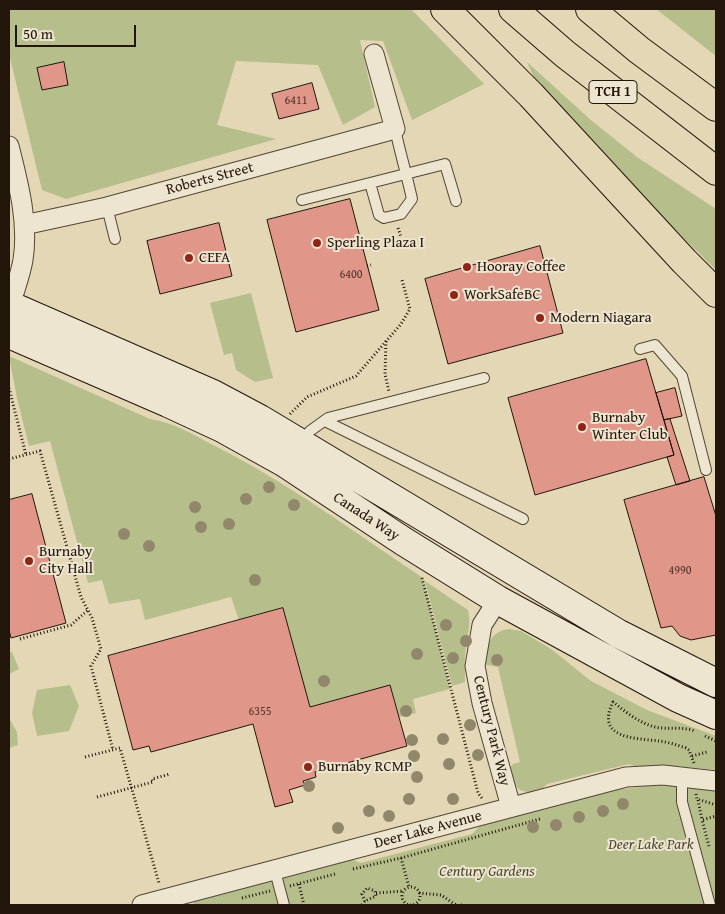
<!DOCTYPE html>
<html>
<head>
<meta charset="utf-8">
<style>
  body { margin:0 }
  #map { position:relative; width:725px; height:914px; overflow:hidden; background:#e3d7b5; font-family:"Gentium Book Plus",serif }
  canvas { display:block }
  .frame { position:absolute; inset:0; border:10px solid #22150a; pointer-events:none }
  .scale { position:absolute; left:15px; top:25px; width:121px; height:22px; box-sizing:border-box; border:2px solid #22150a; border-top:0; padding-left:6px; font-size:15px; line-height:18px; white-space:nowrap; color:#22150a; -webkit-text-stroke:4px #ede5cf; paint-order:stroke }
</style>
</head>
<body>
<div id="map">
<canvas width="725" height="914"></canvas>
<div class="frame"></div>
<div class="scale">50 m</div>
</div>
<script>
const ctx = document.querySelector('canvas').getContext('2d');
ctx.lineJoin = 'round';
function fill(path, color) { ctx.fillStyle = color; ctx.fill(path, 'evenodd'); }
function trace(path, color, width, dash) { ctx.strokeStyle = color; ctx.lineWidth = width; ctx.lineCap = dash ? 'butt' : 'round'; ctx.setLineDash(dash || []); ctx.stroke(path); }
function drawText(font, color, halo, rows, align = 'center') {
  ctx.font = font + ' "Gentium Book Plus",serif'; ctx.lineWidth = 4; ctx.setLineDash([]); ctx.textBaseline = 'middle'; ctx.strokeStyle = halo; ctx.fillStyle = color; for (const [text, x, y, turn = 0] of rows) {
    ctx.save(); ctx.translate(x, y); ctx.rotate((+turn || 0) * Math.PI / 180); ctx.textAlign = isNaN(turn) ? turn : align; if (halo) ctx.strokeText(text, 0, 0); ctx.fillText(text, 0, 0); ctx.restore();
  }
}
fill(new Path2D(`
  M9 9H411L484 84 412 120 383 41 360 40 375 107 343 125 318 65 236 61 217 125 276 139 66 199 42 190 9 54Z
  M656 9H716V56Z
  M527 62 592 121 637 157 716 209V270L615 170 539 89Z
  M251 293 273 378 255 382 236 370 232 353 224 355 210 303Z
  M9 356 150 419C175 423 192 434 213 445 287 482 354 532 423 578L450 689 413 699 416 713 399 717 390 685 310 707 283 608 239 620 231 597 145 620 140 599 109 604 102 580 88 583 50 441 29 446 17 398Z
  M425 581 468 610C471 623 468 633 466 646 464 658 465 670 465 682L452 686Z
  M509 629 521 631 551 649 591 681 647 710 716 736V770L676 766 639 768 629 764 547 784 541 790 531 793 520 790 513 783 509 769 513 764 520 762 498 667 487 665 484 662C487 646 490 631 509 629Z
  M9 652H12L19 669 9 674Z
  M70 685 79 706 69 731 37 736 32 713 37 690Z
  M9 718 17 732 18 745 9 748Z
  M663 784 705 787 716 791V905H194L193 901 350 859 361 863 472 834 481 825 615 790Z`), '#b6be8c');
const building = new Path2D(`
  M64 62 68 85 42 90 37 68Z
  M312 83 319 109 279 119 272 94Z
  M350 199 379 310 296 332 267 220Z
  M219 223 232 276 160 294 147 241Z
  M540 246 563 333 448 364 425 279Z
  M646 359 674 455 535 495 508 398Z
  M675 388 682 416 664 420 656 393Z
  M670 419 690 481 676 485 667 457 674 455 664 420Z
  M704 477 716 516V635L691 640 680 636 672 626 661 628 624 500Z
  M32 494 66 623 11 638 9 630V500Z
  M283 608 310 707 390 685 407 746 315 772 316 777 303 781 305 785 289 790 293 802 275 807 253 724 151 752 149 746 133 750 108 656Z`);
fill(building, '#e1968a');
trace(building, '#22150a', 1);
const service = new Path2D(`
  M395 129C400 152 407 176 412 199L401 214 384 218 379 215 370 183 445 164 456 201
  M302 200 370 183
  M107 207 115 239
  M640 349 655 345 682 376 706 470
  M325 421 523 519
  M300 442 310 431 328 418 484 378
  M682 776V802L710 905
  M275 871 284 905`);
const minor = new Path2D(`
  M9 146C18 182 29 222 23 260 20 276 14 293 9 308
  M24 225 107 207 395 129 374 54
  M498 600 482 625 475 666 482 703 511 807
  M142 905 626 777 663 775 716 781`);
const secondary = new Path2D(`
  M9 305 213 394 260 419 619 634 716 683
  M9 334 168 403 222 428 285 463 403 541 498 600 678 698 716 715`);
const motorway = new Path2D(`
  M445 9 531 95 684 261 716 293
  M513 9 565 54 716 171
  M590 9 639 50 716 107`);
trace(service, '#524635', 12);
trace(minor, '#524635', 21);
trace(secondary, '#22150a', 30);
trace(motorway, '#22150a', 30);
trace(new Path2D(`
  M398 228 401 237
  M467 262 468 267
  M367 266 371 265
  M386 341 385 374 389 392
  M9 388 26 455
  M290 414 307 397 356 376 401 324 410 309 402 280
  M9 459 40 451 81 597 92 618 101 649 91 666 113 750
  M422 578 478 793 482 798
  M20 639 71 625 88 610
  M705 736 716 741
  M692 756 707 752
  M85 757 120 748 159 883
  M694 763 689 750 686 748C677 745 668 742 659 741 635 738 595 739 613 702 626 712 639 723 655 727 667 730 682 726 695 731
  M696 794 697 799 716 805
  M97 797 153 782 152 779 170 774
  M698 800 702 820
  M709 846 702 820 716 816
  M401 858 409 887
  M353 869 401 858 540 819
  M299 884 304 905
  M290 886 335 874
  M402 896a9 9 0 1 1 18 0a9 9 0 1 1-18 0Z
  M376 893 403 891
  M419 893 441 895 456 905
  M242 898 270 891
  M362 905 365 901 376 896 375 891 367 888 362 894 365 901
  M461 905H462`), '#22150a', 3, [1, 2.5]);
trace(service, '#ede5cf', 10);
trace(minor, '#ede5cf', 19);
trace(secondary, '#ede5cf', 28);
trace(motorway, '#e3d7b5', 28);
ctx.fillStyle = '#91886c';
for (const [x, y] of [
  [269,487],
  [246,499],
  [294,505],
  [195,507],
  [229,524],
  [201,527],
  [124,534],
  [149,546],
  [255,580],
  [446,625],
  [466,641],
  [417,654],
  [453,658],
  [497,660],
  [324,681],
  [406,711],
  [470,725],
  [443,739],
  [412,740],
  [478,755],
  [414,756],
  [449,764],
  [417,777],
  [309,786],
  [409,799],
  [453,799],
  [623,804],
  [369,811],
  [603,811],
  [389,816],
  [579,817],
  [556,825],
  [533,827],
  [338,828]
]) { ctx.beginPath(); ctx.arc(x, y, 6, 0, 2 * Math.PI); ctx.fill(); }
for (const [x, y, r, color] of [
  [317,243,5,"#8f2418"],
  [189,258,5,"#8f2418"],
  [467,267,5,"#8f2418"],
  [454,295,5,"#8f2418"],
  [540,318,5,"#8f2418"],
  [582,427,5,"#8f2418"],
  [29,561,5,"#8f2418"],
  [308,767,5,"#8f2418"]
]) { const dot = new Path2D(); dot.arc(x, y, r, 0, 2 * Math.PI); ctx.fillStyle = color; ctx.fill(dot); trace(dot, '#ede5cf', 2); }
drawText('12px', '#52352a', null, [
  ["6411",296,101],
  ["6400",351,275],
  ["4990",680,571],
  ["6355",260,712]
]);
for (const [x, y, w] of [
  [613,92,48]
]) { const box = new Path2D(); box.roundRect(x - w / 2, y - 11.5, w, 23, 4); ctx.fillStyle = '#ede5cf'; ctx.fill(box); trace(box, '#22150a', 1); }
drawText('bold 14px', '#22150a', null, [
  ["TCH 1",613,92]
]);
drawText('15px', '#22150a', '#ede5cf', [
  ["Roberts Street",210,179,-15],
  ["Canada Way",366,517,33],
  ["Century Park Way",491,731,76],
  ["Deer Lake Avenue",428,830,-15]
]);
drawText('15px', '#22150a', '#ede5cf', [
  ["Sperling Plaza I",327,243],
  ["CEFA",199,258],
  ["Hooray Coffee",477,267],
  ["WorkSafeBC",464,295],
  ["Modern Niagara",550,318],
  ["Burnaby",592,418],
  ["Winter Club",592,435],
  ["Burnaby",39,552],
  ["City Hall",39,569],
  ["Burnaby RCMP",318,767]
], 'left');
drawText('italic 15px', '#4e4831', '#ede5cf', [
  ["Deer Lake Park",651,845],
  ["Century Gardens",487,872]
]);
</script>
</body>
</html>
